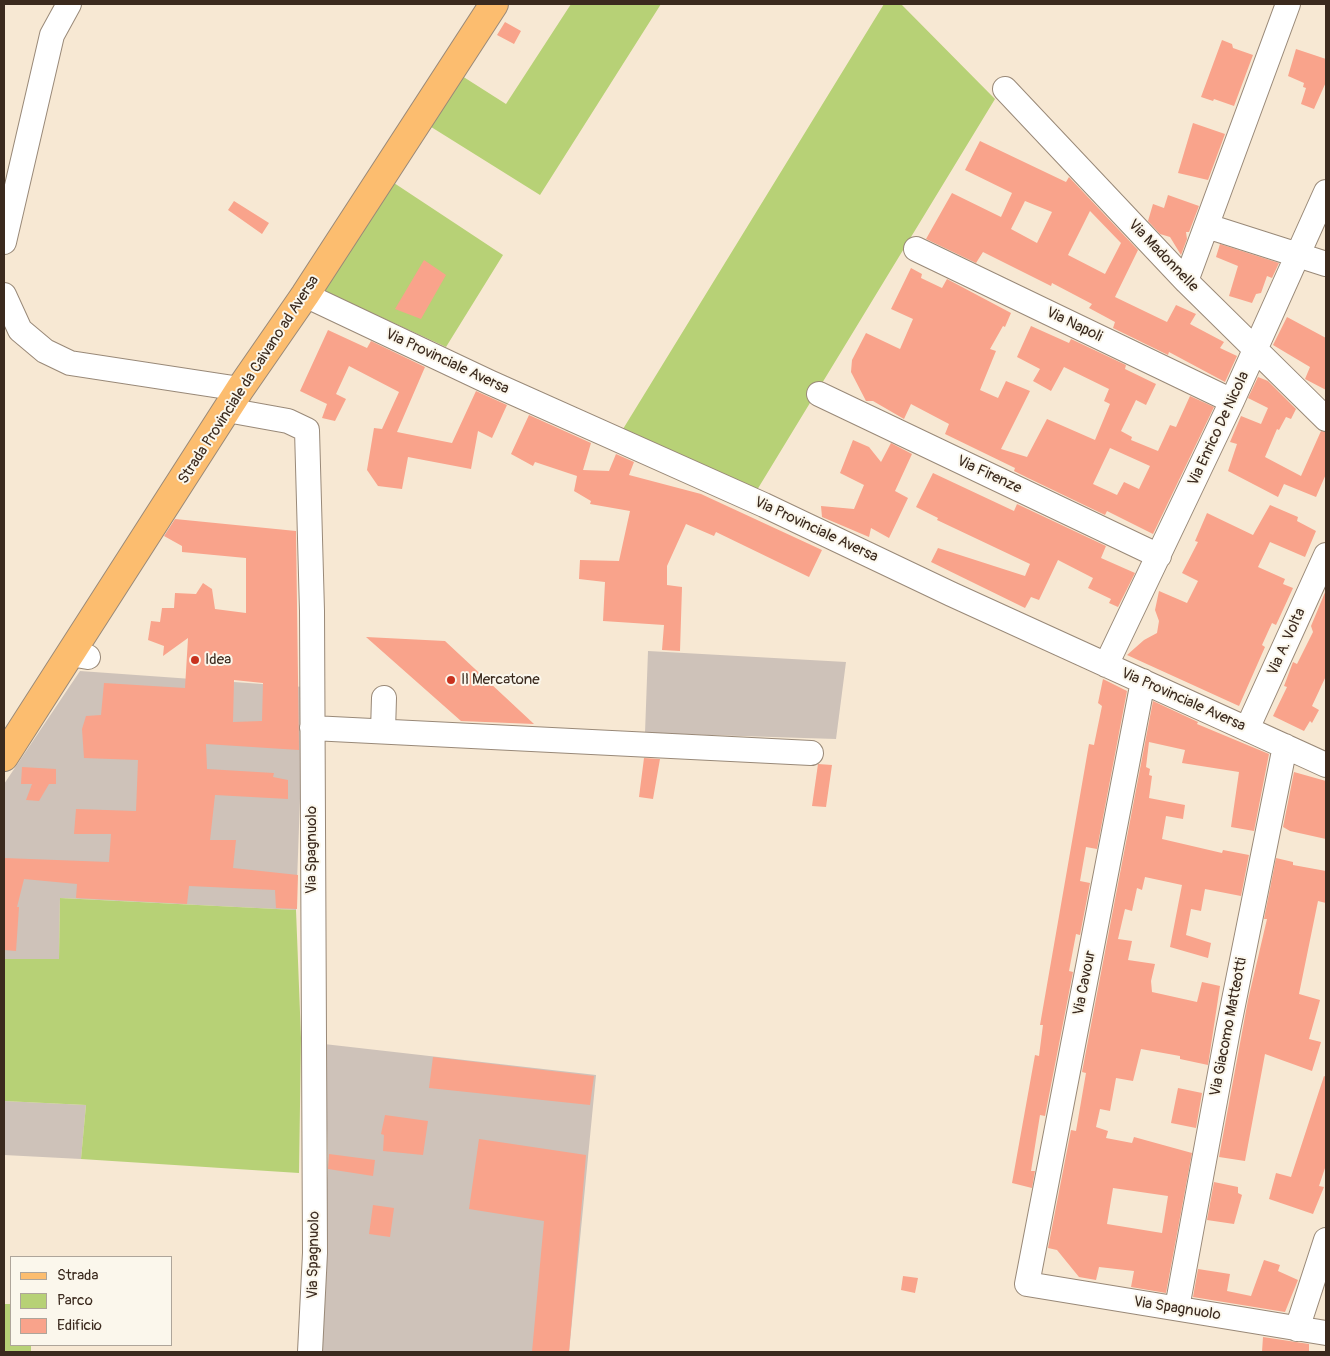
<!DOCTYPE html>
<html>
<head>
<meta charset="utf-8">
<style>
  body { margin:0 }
  #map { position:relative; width:1330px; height:1356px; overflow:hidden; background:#f7e8d3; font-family:Pangolin,sans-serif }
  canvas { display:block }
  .frame { position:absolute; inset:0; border:5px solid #3b2a1e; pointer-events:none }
  .legend { position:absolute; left:10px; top:1256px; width:162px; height:90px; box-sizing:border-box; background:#fbf7ec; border:1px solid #aea59a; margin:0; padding:6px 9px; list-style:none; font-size:15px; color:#3b2a1e }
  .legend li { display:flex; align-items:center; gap:10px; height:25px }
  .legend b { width:25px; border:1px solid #aea59a }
</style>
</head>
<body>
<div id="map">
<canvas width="1330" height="1356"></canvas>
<div class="frame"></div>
<ul class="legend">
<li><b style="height:6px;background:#fcbd6f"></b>Strada</li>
<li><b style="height:14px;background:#b7d176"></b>Parco</li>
<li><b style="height:14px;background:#f9a38b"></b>Edificio</li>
</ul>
</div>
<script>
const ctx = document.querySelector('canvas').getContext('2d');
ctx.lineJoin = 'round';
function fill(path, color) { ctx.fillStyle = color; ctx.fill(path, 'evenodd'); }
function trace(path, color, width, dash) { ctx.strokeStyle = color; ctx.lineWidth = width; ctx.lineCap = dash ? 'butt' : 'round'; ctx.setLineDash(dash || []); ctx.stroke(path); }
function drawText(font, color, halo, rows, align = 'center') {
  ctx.font = font + ' Pangolin,sans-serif'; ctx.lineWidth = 4; ctx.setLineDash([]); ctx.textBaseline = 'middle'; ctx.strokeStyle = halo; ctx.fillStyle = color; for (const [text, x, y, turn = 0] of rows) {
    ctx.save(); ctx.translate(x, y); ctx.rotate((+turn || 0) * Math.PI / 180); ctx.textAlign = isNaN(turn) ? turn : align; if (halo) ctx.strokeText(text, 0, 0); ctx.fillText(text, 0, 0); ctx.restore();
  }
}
fill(new Path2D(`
  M648 651 846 662 836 739 645 733Z
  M80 671 304 687 296 910 60 898 59 959H4V784Z
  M324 1044 596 1075 569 1352H320L328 1157Z
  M4 1101 86 1105 81 1159 4 1155Z`), '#cec2b9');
fill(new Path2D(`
  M571 4H661L540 195 428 125 462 76 506 104Z
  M884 4H901L995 99 757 490 623 429Z
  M391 181 503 255 446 347 324 291Z
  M60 898 296 910 301 1038 299 1173 81 1159 86 1105 4 1101V959H59Z
  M4 1304H11V1345H31V1352H4Z`), '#b7d176');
fill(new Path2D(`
  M505 22 521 31 514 44 497 35Z
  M1222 40 1232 44 1233 48 1253 55 1234 106 1214 99 1213 101 1201 97Z
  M1296 49 1326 59V82L1314 109 1301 104 1306 88 1303 87 1304 83 1288 76Z
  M1193 123 1225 134 1208 180 1178 173Z
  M980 141 1066 182 1069 177 1138 250 1115 297 1167 322 1176 305 1196 314 1190 324 1224 342 1220 348 1237 356 1225 382 1169 352 1168 355 1113 328 1115 322 1089 308 1092 304 1052 283 1051 286 983 252 976 263 926 239 952 193 1001 217 1012 193 965 170ZM1025 201 1052 212 1037 243 1011 229ZM1090 211 1121 243 1105 274 1068 255Z
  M1168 195 1199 206 1189 232H1186L1187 239 1181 255 1170 237 1160 234 1148 221 1153 204 1164 208Z
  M234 201 269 223 262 234 228 210Z
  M1220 244 1279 263 1272 278 1267 276 1261 293 1256 294 1252 303 1229 296 1238 266 1216 257Z
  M424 260 446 275 421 319 395 309Z
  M911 268 922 274 921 278 942 288 947 279 1011 313 1005 327 1003 326 990 349 996 351 980 390 998 398 1006 381 1030 391 1001 449 1027 457 1047 419 1095 440 1110 404 1104 401 1109 389 1064 367 1051 391 1033 381 1040 369 1017 357 1031 326 1069 343 1071 339 1126 365 1125 369 1156 384 1146 405 1136 400 1121 431 1132 437 1131 440 1158 451 1170 425 1176 427 1190 396 1214 407 1153 534 1107 511 1105 515 1028 478 1014 471 1015 468 945 434 949 424 911 404 904 419 873 401H866L851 372 852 360 866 333 900 349 913 319 891 309ZM1110 448 1150 466 1139 489 1124 482 1117 495 1093 484Z
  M1287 317 1326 338V390L1305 379 1310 367 1273 345Z
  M328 330 367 348 371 341 425 367 397 432 452 443 476 391 507 405 492 438 478 431 471 469 408 457 402 489 378 486 367 470 374 428 382 429 399 392 349 366 336 394 346 399 335 421 322 418 327 404 300 391Z
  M1258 377 1268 381 1296 409 1291 419 1286 417 1279 430 1277 429 1265 457 1301 476 1321 431 1326 432V474L1316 497 1284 484 1278 497 1228 471 1237 444 1230 442 1241 416 1261 424 1268 408 1248 398Z
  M529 415 591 443 583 470 609 471 616 454 634 462 629 475 701 494 822 550 809 577 716 532 714 536 686 524 667 566V585L682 587 680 651 662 650 664 625 603 621 605 582 579 579 580 560 619 561 630 511 590 504 591 501 574 491 577 476 535 462 533 466 511 454Z
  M853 440 869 447 881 462 891 443 912 454 895 491 908 498 889 538 871 528 869 537 822 517 821 506 854 509 864 485 840 473Z
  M933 473 1014 511 1017 504 1106 546 1101 558 1135 573 1118 607 1109 603 1111 599 1088 588 1093 578 1058 560 1039 600 1031 597 1025 608 931 562 938 548 1025 576 1030 564 937 520 938 518 916 507Z
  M1270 505 1298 517 1297 521 1316 531 1305 557 1270 542 1258 567 1285 579 1283 584 1293 588 1276 625 1272 623 1262 645 1265 647 1239 706 1127 655 1144 640 1157 633 1159 621 1155 610 1159 591 1187 603 1198 581 1182 573 1198 542 1195 541 1207 513 1253 535Z
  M175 519 296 531 299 750 206 744 207 769 274 773 273 777 288 780V799L215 795 210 840H236L233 868 298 875 297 909 276 908 275 890 189 886 187 904 76 898 77 884 24 879 17 907H19L16 951 4 950V858L109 862 111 834H74L76 809 136 811 138 760 84 758 82 729 86 716 101 715 104 683 185 688 188 638 163 656 164 646 148 640 151 621 160 622 162 608H174L175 593 196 594 203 583 212 589 215 609 246 613V558L182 552V546L164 536ZM234 680 263 683 262 721 233 722Z
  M1326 590V676L1312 706 1319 710 1312 723 1310 721 1304 731 1273 716 1287 687 1284 686 1293 662 1297 664 1313 632 1311 626Z
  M366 637 445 641 534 724 461 721Z
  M1103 679 1127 691 1097 849 1086 847 1080 881 1090 883 1080 935 1076 934 1069 971 1073 972 1045 1116 1040 1115 1031 1171H1035L1032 1188 1012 1183 1035 1055 1039 1056 1043 1025H1040L1089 744 1094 745 1102 706 1098 703Z
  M1153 701 1198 722 1197 724 1269 754 1254 831 1231 827 1239 772 1182 763 1185 750 1149 742 1146 767 1150 769 1149 775 1152 776 1149 798 1185 805 1183 819 1166 816 1162 839 1222 853 1223 850 1249 855 1241 896 1205 889 1201 911 1191 909 1186 935 1211 943 1208 958 1170 947 1182 885 1145 877 1142 890 1137 888 1132 911 1125 909 1118 939 1132 941 1128 960 1155 964 1151 981 1152 992 1197 1002 1202 982 1220 986 1208 1065 1180 1059V1056L1141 1049 1133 1081 1116 1078 1110 1111 1100 1109 1096 1127 1108 1131 1106 1138 1132 1143 1134 1137 1192 1153 1166 1293 1131 1287 1134 1271 1099 1267 1096 1280 1079 1277 1057 1250 1048 1248 1071 1130 1076 1131 1086 1073 1082 1072ZM1113 1188 1168 1196 1162 1233 1107 1224Z
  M644 758 660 759 653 799 639 797Z
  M818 764 832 765 826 807 812 806Z
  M22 767 56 769V784H49L39 801 26 800 32 784H21Z
  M1294 772 1326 781V839L1290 831 1283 827Z
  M1276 858 1293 862V865L1326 871V903L1318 901 1299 994 1320 1000 1309 1039 1321 1042 1312 1071 1265 1054 1245 1161 1219 1157 1248 1000 1267 919H1264Z
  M433 1057 594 1076 590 1105 429 1088Z
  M1324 1076 1326 1077V1165L1319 1186 1324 1187 1313 1214 1269 1199 1276 1173 1291 1177Z
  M1178 1088 1202 1093 1196 1128 1171 1123Z
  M385 1115 428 1121 423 1155 383 1151 384 1135 381 1134Z
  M479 1139 586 1155 569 1352H532L544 1221 469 1209Z
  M329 1154 375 1160 373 1176 328 1169Z
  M1214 1182 1238 1187V1193L1242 1195 1234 1224 1207 1220Z
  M373 1205 394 1208 390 1237 369 1234Z
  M1264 1260 1280 1265 1278 1271 1298 1280 1285 1312 1193 1297 1198 1269 1230 1274 1227 1291 1251 1296Z
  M903 1276 918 1278 915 1293 901 1290Z
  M1263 1337 1309 1344V1352H1262Z`), '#f9a38b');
const minor = new Path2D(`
  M1005 89 1186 281 1326 419
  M1207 226 1326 264
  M4 242 52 35 69 4
  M916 249 1232 401
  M1186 281 1288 4
  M4 295 20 330 45 351 70 363 240 389
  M305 295 489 382 764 505 951 594 1326 765
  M819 394 1159 556
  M227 410 288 421 307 430 312 611 315 1253 310 1352
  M70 654 88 657
  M1106 665 1232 401 1326 192
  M1143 681 1027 1284 1326 1333
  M312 728 811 753
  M1247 729 1326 555
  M383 731 384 698
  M1177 1308 1228 1030 1285 746
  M1297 1329 1326 1240`);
const major = new Path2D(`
  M4 757 240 389 305 295 494 4`);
trace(minor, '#998978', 26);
trace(major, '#998978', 30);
trace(minor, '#fff', 24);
trace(major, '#fcbd6f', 28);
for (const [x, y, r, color] of [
  [195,660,5,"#c8321e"],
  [451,680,5,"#c8321e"]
]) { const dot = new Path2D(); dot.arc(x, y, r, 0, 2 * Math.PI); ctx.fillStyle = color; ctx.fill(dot); trace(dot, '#fbf7ec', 2); }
drawText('15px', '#3b2a1e', '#fbf7ec', [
  ["Via Madonnelle",1163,256,46],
  ["Via Napoli",1074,325,26],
  ["Via Provinciale Aversa",447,362,25],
  ["Strada Provinciale da Caivano ad Aversa",249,380,-57],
  ["Via Enrico De Nicola",1219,429,-65],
  ["Via Firenze",989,475,25],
  ["Via Provinciale Aversa",816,530,25],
  ["Via A. Volta",1287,642,-66],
  ["Via Provinciale Aversa",1183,700,24],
  ["Via Spagnuolo",312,850,-90],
  ["Via Cavour",1085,983,-79],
  ["Via Giacomo Matteotti",1229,1027,-79],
  ["Via Spagnuolo",314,1255,-89],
  ["Via Spagnuolo",1177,1309,9]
]);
drawText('15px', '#3b2a1e', '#fbf7ec', [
  ["Idea",205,660],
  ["Il Mercatone",461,680]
], 'left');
</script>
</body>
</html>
